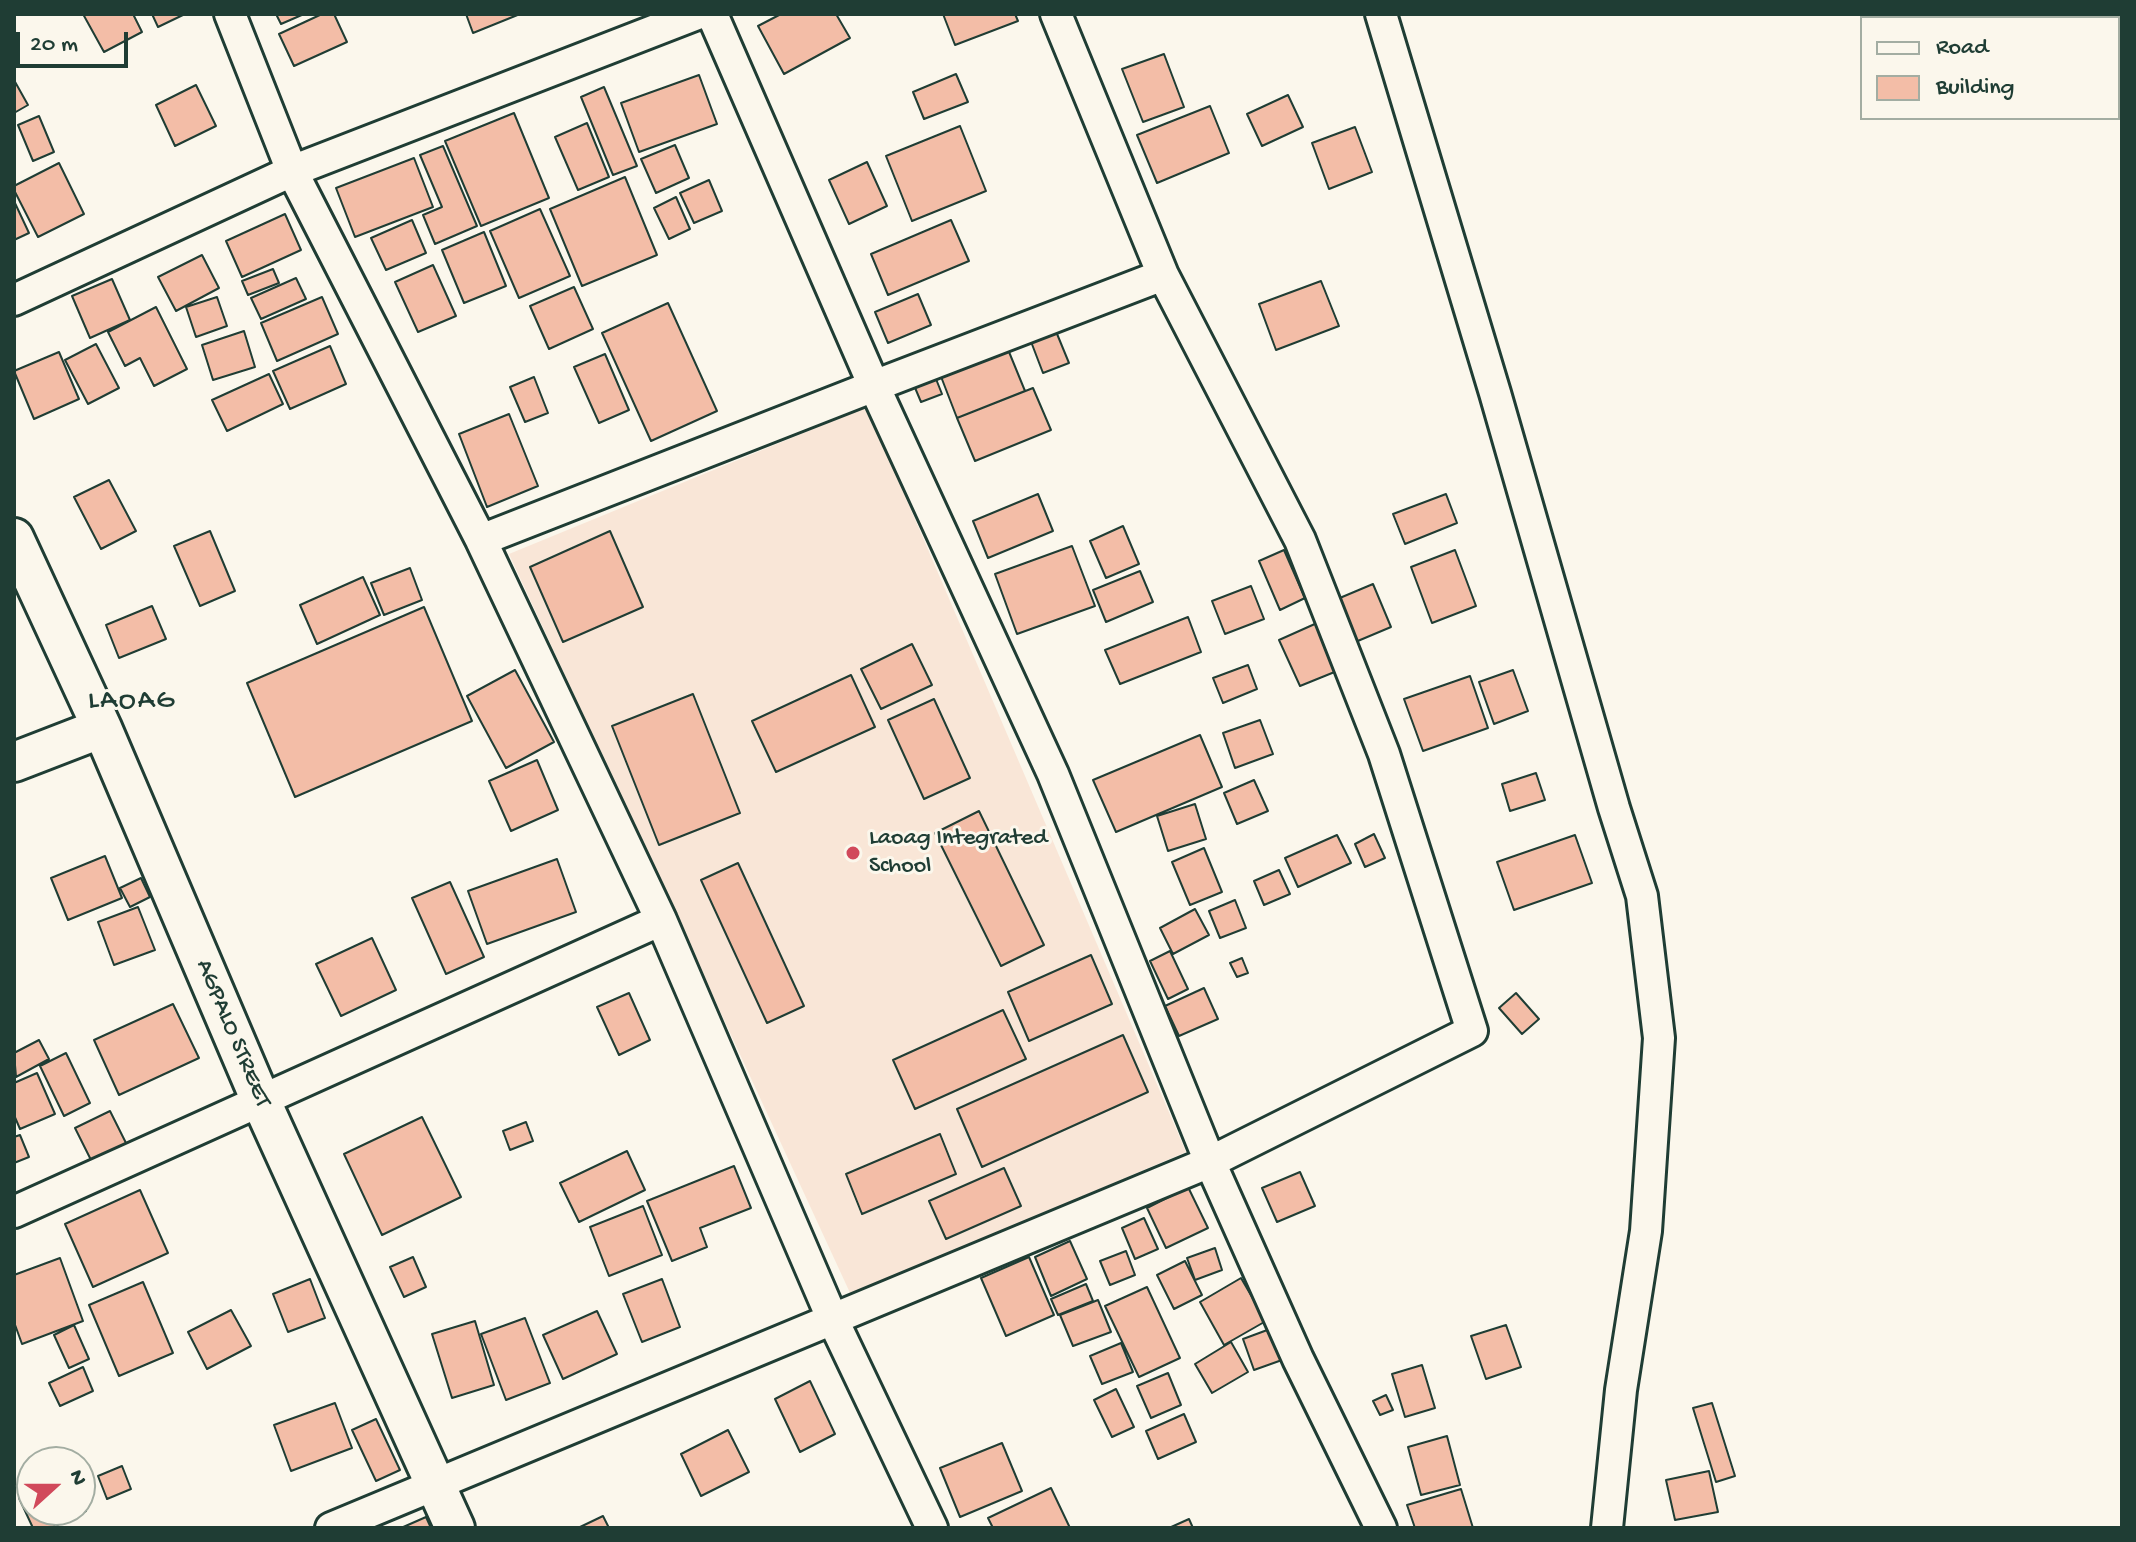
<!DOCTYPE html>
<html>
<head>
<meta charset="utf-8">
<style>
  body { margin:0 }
  #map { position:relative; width:2136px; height:1542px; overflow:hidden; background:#fbf7ec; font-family:"Gochi Hand",sans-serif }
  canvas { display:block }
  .frame { position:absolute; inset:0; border:16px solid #1f3d34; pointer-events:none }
  .legend { position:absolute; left:1860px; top:16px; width:260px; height:104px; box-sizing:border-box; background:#fbf7ec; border:2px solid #a3ada2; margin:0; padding:10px 14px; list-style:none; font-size:24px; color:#1f3d34 }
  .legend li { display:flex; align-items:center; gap:16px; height:40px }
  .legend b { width:40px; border:2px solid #a3ada2 }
  .north { position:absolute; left:16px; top:1446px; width:80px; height:80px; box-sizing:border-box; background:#fbf7ec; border:2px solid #a3ada2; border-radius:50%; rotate:69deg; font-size:22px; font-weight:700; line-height:32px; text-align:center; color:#1f3d34 }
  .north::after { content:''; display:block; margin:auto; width:28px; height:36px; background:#d1495b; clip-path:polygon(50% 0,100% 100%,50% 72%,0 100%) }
  .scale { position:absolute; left:16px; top:32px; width:112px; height:36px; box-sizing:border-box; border:4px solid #1f3d34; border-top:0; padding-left:10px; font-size:24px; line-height:28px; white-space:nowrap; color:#1f3d34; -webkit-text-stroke:6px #fbf7ec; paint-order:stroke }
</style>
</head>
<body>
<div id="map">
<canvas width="2136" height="1542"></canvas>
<div class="frame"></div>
<ul class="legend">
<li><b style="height:10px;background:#fbf7ec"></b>Road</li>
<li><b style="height:22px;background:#f3bda7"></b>Building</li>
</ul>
<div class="north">N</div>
<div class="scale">20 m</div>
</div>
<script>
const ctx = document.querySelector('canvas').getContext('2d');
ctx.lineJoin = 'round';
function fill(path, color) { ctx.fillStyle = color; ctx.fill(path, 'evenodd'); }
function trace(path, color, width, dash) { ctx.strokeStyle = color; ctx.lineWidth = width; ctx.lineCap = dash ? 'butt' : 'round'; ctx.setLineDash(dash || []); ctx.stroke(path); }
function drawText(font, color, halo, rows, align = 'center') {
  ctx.font = font + ' "Gochi Hand",sans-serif'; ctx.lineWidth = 6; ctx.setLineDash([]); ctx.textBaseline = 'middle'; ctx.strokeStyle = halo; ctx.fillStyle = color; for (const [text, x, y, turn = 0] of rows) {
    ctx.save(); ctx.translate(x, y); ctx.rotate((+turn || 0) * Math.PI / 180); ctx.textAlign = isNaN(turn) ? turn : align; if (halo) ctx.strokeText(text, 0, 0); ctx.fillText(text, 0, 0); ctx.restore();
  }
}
fill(new Path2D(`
  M867 407 1186 1152 851 1295 509 554Z`), '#f9e6d7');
const building = new Path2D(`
  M83 14H133L142 32 104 52Z
  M152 14H185L158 27Z
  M276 14H304L281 24Z
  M322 14H334L347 42 294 66 279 34Z
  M466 14H520L473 33Z
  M781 14H836L850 38 784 74 758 26Z
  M943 14H1015L1018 21 955 45Z
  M1164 54 1184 107 1143 122 1122 69Z
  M956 74 968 102 924 119 913 92Z
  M699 75 717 124 639 152 621 103Z
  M14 80 28 105 14 113Z
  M196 85 216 126 175 146 156 105Z
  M604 87 637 166 613 175 581 97Z
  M1288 95 1303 127 1262 146 1247 114Z
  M1210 106 1229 153 1157 183 1137 135Z
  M514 113 549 198 481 226 445 141Z
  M39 116 54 152 33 161 18 125Z
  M587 123 609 177 578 190 555 137Z
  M960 126 986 191 912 221 886 156Z
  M1355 127 1372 172 1329 189 1312 143Z
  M675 145 689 178 656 193 641 159Z
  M443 146 477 226 435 244 423 215 442 207 420 155Z
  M414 158 433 207 355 237 336 188Z
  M867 162 887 206 849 224 829 180Z
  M59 163 84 214 38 237 14 190V186Z
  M625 177 657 255 582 286 550 209Z
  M709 180 722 211 694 223 680 193Z
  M676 197 690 229 669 239 654 208Z
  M14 201 29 233 14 240Z
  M540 209 570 276 519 298 490 231Z
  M285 214 301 250 242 277 226 241Z
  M412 220 426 253 386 270 371 238Z
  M951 220 969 261 888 295 871 254Z
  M484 232 506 286 464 303 442 250Z
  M202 255 219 288 176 311 158 277Z
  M433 265 456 316 418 332 395 282Z
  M273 269 279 283 248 295 242 281Z
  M296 278 306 299 261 319 251 298Z
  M112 279 130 320 90 338 72 296Z
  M1321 281 1339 326 1276 350 1259 304Z
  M574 287 593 329 549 349 530 306Z
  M918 294 931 325 888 343 875 312Z
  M217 297 227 326 196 337 186 307Z
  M322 297 338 334 277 361 261 323Z
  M668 303 717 411 651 441 602 333Z
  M156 307 187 369 154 386 140 358 125 366 108 332Z
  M1055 329 1069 363 1043 373 1030 339Z
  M244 331 255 367 213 380 202 345Z
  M96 344 119 388 88 404 65 360Z
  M330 346 346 384 290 409 273 371Z
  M1007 347 1025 391 957 418 940 374Z
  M59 352 79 399 34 419 14 371Z
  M605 354 629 410 599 423 574 367Z
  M269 374 283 404 227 431 212 400Z
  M934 374 942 394 921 402 913 383Z
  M534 377 548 413 525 422 510 387Z
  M1033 388 1051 430 975 461 957 418Z
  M509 414 538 486 487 507 459 434Z
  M109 480 136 531 101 549 74 497Z
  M1038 494 1053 531 988 558 973 521Z
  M1446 494 1457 523 1405 544 1393 514Z
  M1123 526 1139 564 1106 578 1090 541Z
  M210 531 235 591 200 606 174 546Z
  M610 531 643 607 563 642 530 567Z
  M1072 546 1095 606 1017 634 995 574Z
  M1284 550 1305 598 1280 610 1259 561Z
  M1455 550 1476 606 1432 623 1411 567Z
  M410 568 422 600 384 615 371 583Z
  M1140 571 1153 602 1106 622 1093 590Z
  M363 577 380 615 317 644 300 605Z
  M1373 584 1391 627 1353 643 1335 600Z
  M1251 586 1264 619 1225 634 1212 601Z
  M152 606 166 639 119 658 106 625Z
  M424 607 472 721 295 797 247 683Z
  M1188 617 1201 652 1120 684 1105 650Z
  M1317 623 1337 671 1300 686 1279 640Z
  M912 644 932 685 881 709 861 669Z
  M1248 665 1257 689 1223 703 1213 678Z
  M515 670 554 742 506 768 467 696Z
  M1513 670 1528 711 1494 724 1479 682Z
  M851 675 875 727 776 772 752 721Z
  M1470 676 1488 728 1423 751 1404 699Z
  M693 694 740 813 659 845 612 726Z
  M934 699 970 778 924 799 888 720Z
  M1260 720 1273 754 1235 768 1223 733Z
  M1200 735 1222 787 1116 832 1093 780Z
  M537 760 558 810 511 831 489 781Z
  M1536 773 1545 800 1510 811 1502 784Z
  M1254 780 1268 811 1237 824 1224 793Z
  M1195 804 1206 839 1168 851 1157 816Z
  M979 811 1044 945 1001 966 935 833Z
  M1374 834 1385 858 1365 867 1355 844Z
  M1337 835 1351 863 1298 887 1285 858Z
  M1575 835 1592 883 1514 910 1497 862Z
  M1204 848 1222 892 1190 905 1172 862Z
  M105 856 122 898 68 920 51 878Z
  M557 859 576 912 487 944 468 891Z
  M738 863 804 1006 767 1023 701 880Z
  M1279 870 1290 894 1264 905 1254 881Z
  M141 878 150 897 130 907 120 888Z
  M450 882 484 957 446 974 412 898Z
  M1235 900 1246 928 1220 938 1209 911Z
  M138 907 155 950 114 965 98 922Z
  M1195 909 1209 935 1173 954 1160 928Z
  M372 938 396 990 341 1016 316 964Z
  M1170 951 1188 989 1168 999 1150 961Z
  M1091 955 1112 1004 1029 1041 1008 992Z
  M1242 958 1248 973 1237 977 1230 963Z
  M1204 988 1218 1019 1179 1036 1165 1006Z
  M629 993 650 1040 619 1055 597 1007Z
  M1516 993 1539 1019 1522 1034 1499 1008Z
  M173 1004 199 1058 119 1095 94 1040Z
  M1003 1010 1026 1059 915 1109 893 1060Z
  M1123 1035 1148 1092 982 1167 957 1109Z
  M39 1040 49 1059 16 1077 14 1053Z
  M66 1053 90 1103 64 1116 40 1066Z
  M37 1073 55 1114 20 1129 14 1115V1083Z
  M110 1111 130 1151 95 1168 75 1128Z
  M422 1117 461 1197 382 1235 344 1154Z
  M526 1122 533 1141 510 1150 503 1131Z
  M940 1134 956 1174 862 1214 846 1174Z
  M20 1135 29 1157 14 1163V1137Z
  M627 1151 645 1190 579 1222 560 1183Z
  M734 1166 751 1208 700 1228 707 1247 672 1261 647 1201Z
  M1004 1168 1021 1206 946 1239 929 1201Z
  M1300 1172 1315 1206 1277 1222 1262 1188Z
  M1188 1187 1208 1228 1166 1248 1147 1208Z
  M140 1190 168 1253 93 1287 65 1224Z
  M643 1206 662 1255 609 1276 590 1227Z
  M1144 1218 1158 1249 1135 1259 1122 1228Z
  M1070 1241 1087 1279 1051 1296 1035 1257Z
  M1215 1248 1222 1270 1195 1280 1187 1258Z
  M1126 1251 1135 1275 1110 1285 1100 1261Z
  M413 1257 426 1287 404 1297 390 1267Z
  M1029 1257 1054 1315 1006 1336 981 1278Z
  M60 1258 83 1321 22 1344 14 1322V1275Z
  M1185 1261 1202 1295 1174 1309 1157 1275Z
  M1241 1278 1266 1321 1224 1345 1200 1302Z
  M310 1279 325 1318 288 1332 273 1294Z
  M662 1279 680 1327 642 1342 623 1294Z
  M143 1282 173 1353 119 1376 89 1305Z
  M1086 1284 1093 1301 1058 1315 1051 1299Z
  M1147 1287 1180 1358 1139 1377 1105 1306Z
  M1098 1300 1111 1332 1073 1346 1060 1315Z
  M231 1310 251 1346 207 1369 188 1332Z
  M597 1311 617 1354 563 1379 543 1335Z
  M525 1318 550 1383 506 1400 481 1334Z
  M475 1321 494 1385 452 1398 432 1334Z
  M74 1325 89 1359 69 1368 54 1335Z
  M1506 1325 1521 1367 1486 1379 1471 1336Z
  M1270 1329 1282 1360 1254 1370 1243 1339Z
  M1231 1342 1248 1372 1212 1393 1195 1364Z
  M1121 1343 1133 1372 1102 1384 1090 1356Z
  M1422 1365 1435 1408 1405 1417 1392 1374Z
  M83 1367 93 1391 60 1406 49 1383Z
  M1168 1373 1181 1405 1151 1418 1137 1386Z
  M810 1381 835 1434 800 1452 775 1399Z
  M1116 1389 1134 1427 1112 1437 1094 1400Z
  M1386 1395 1393 1410 1380 1415 1373 1401Z
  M335 1403 352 1448 291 1471 274 1425Z
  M1712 1403 1735 1476 1716 1482 1693 1408Z
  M1184 1414 1196 1442 1158 1459 1146 1431Z
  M376 1419 400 1470 376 1481 352 1430Z
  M728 1430 749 1472 701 1496 681 1454Z
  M1447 1436 1460 1485 1421 1495 1408 1447Z
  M1002 1443 1022 1491 960 1517 940 1468Z
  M122 1466 131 1489 107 1499 98 1476Z
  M1709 1471 1718 1512 1675 1520 1666 1480Z
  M1051 1488 1070 1528H993L988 1518Z
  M1461 1489 1473 1528H1415L1407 1505Z
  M32 1491V1510H80V1499L86 1511 51 1528H33L19 1498Z
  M603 1516 609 1528H578Z
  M426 1517 431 1528H401Z
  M1189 1519 1193 1528H1169Z`);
fill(building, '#f3bda7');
trace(building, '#1f3d34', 2);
const minor = new Path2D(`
  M230 14 292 171 481 540 661 920 832 1318 932 1528
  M712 14 874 386 1053 774 1210 1162 1298 1359 1381 1528
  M1381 14 1495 393 1614 808 1642 896 1659 1038 1646 1231 1621 1390 1607 1528
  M14 300 292 171 697 14
  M481 540 874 386 1163 275 1056 14
  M14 1212 661 920
  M331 1528 1210 1162 1472 1031 1384 754 1300 540 1163 275`);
const tertiary = new Path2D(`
  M14 538 102 728 261 1101 455 1528
  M14 762 102 728`);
trace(minor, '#1f3d34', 36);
trace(tertiary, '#1f3d34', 44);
trace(minor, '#fbf7ec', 30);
trace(tertiary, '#fbf7ec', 38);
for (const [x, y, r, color] of [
  [853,853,8,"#d1495b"]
]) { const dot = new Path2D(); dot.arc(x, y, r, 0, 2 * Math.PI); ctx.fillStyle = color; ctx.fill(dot); trace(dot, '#fbf7ec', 3); }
drawText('24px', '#1f3d34', '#fbf7ec', [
  ["Laoag Integrated",869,839],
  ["School",869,867]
], 'left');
drawText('24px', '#1f3d34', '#fbf7ec', [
  ["AGPALO STREET",232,1034,67]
]);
ctx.letterSpacing = '2px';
drawText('28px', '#1f3d34', '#fbf7ec', [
  ["LAOAG",132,703]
]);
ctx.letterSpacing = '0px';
</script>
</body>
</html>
